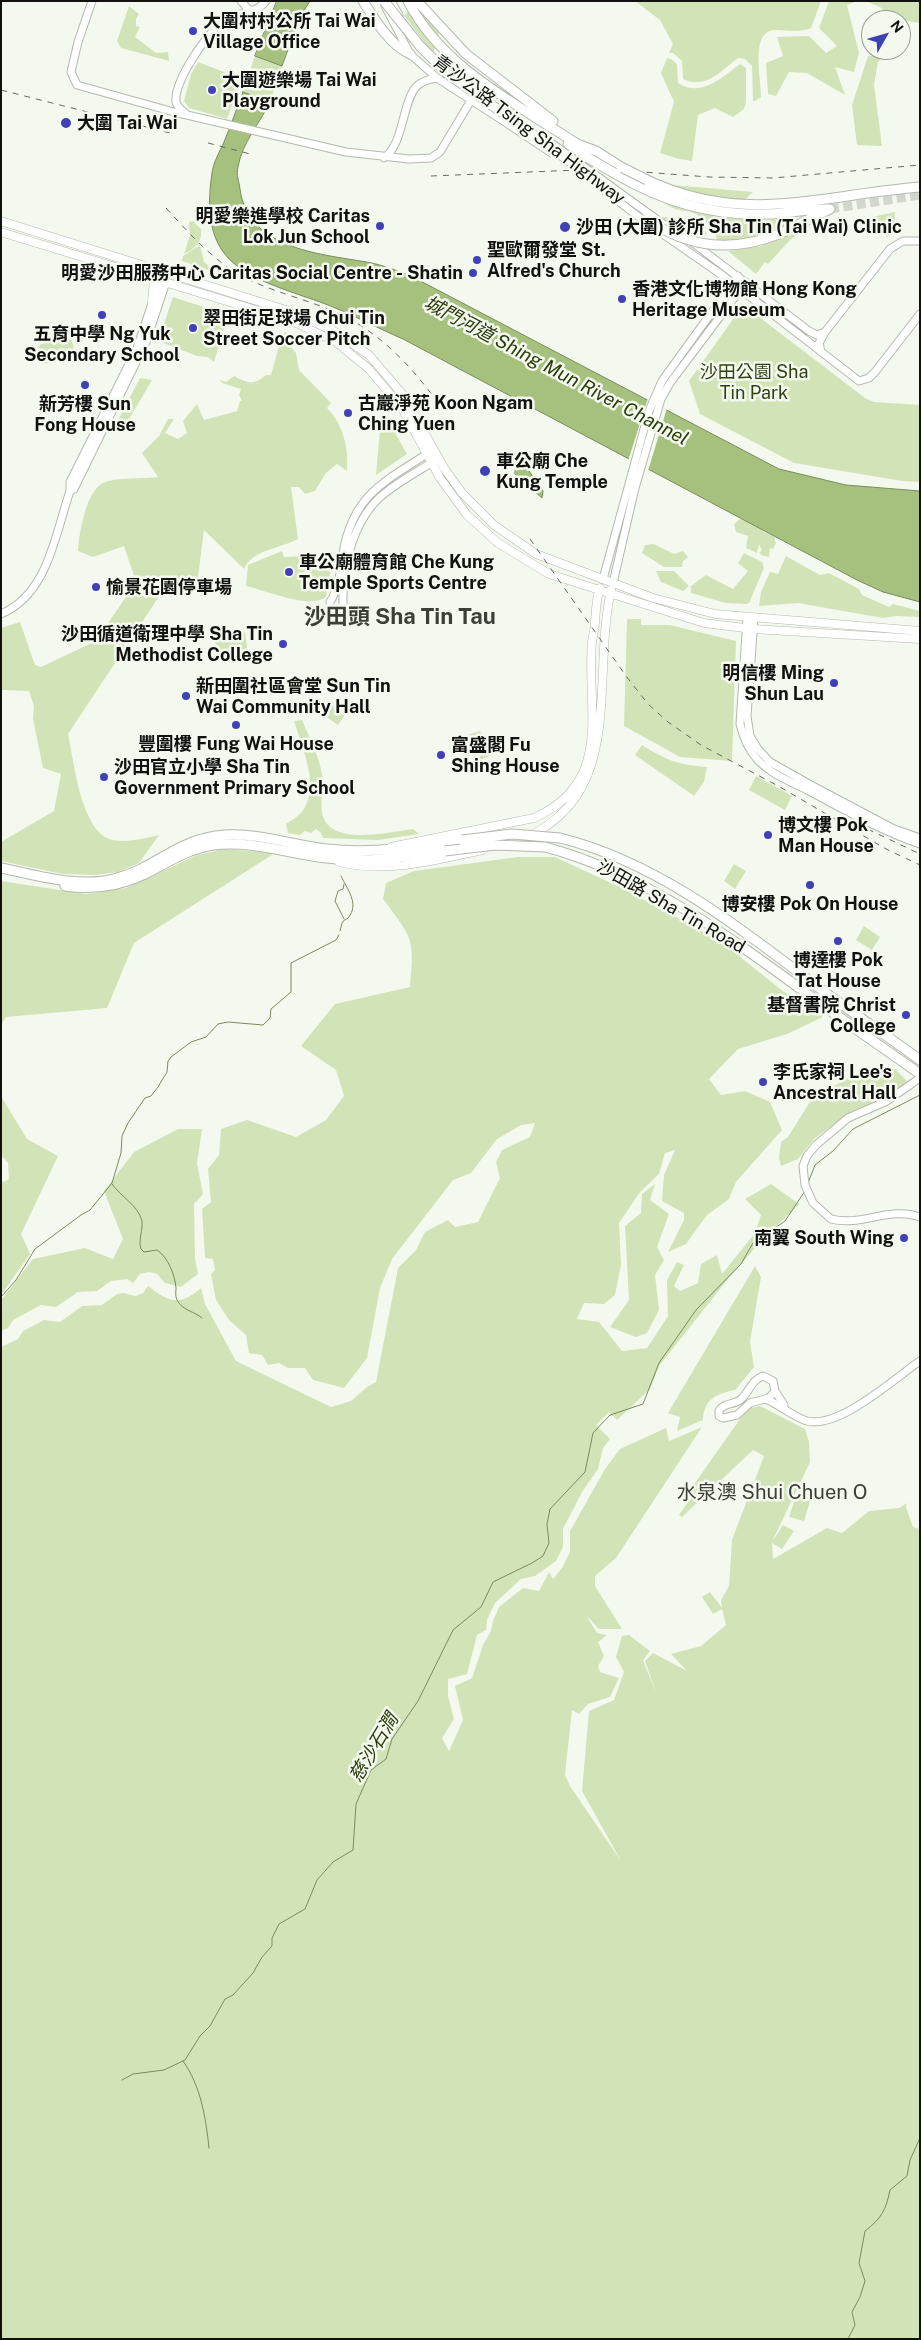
<!DOCTYPE html>
<html>
<head>
<meta charset="utf-8">
<style>
  body { margin:0 }
  #map { position:relative; width:921px; height:2340px; overflow:hidden; background:#f4f9ef; font-family:"Public Sans",sans-serif }
  canvas { display:block }
  .frame { position:absolute; inset:0; border:2px solid #11120f; pointer-events:none }
  .north { position:absolute; left:861px; top:10px; width:50px; height:50px; box-sizing:border-box; background:#f4f9ef; border:1px solid #999d95; border-radius:50%; rotate:52deg; font-size:14px; font-weight:700; line-height:20px; text-align:center; color:#11120f }
  .north::after { content:''; display:block; margin:auto; width:18px; height:22px; background:#4041b6; clip-path:polygon(50% 0,100% 100%,50% 72%,0 100%) }
</style>
</head>
<body>
<div id="map">
<canvas width="921" height="2340"></canvas>
<div class="frame"></div>
<div class="north">N</div>
</div>
<script>
const ctx = document.querySelector('canvas').getContext('2d');
ctx.lineJoin = 'round';
function fill(path, color) { ctx.fillStyle = color; ctx.fill(path, 'evenodd'); }
function trace(path, color, width, dash) { ctx.strokeStyle = color; ctx.lineWidth = width; ctx.lineCap = dash ? 'butt' : 'round'; ctx.setLineDash(dash || []); ctx.stroke(path); }
function drawText(font, color, halo, rows, align = 'center') {
  ctx.font = font + ' "Public Sans","Noto Sans TC",sans-serif'; ctx.lineWidth = 5; ctx.setLineDash([]); ctx.textBaseline = 'middle'; ctx.strokeStyle = halo; ctx.fillStyle = color; for (const [text, x, y, turn = 0] of rows) {
    ctx.save(); ctx.translate(x, y); ctx.rotate((+turn || 0) * Math.PI / 180); ctx.textAlign = isNaN(turn) ? turn : align; if (halo) ctx.strokeText(text, 0, 0); ctx.fillText(text, 0, 0); ctx.restore();
  }
}
fill(new Path2D(`
  M635 1H821L811 28C801 33 786 30 775 30 749 31 762 80 761 97L755 101H753L752 66 745 59 738 58C722 70 706 90 683 79L682 61 673 53H669L673 44 660 20Z
  M829 1H858L847 5 859 53 854 72 835 67 845 95 807 73 789 72 776 96 768 94 766 63 783 56 777 37 809 36 826 53 837 46 819 28Z
  M865 1H920V23L893 19 880 7Z
  M418 4 440 30 433 54 404 15Z
  M129 6 139 14 136 19V26L140 27 135 37 156 53 168 52 169 61 121 48 117 41Z
  M888 52 878 62 874 85 882 146 857 145 852 105 868 56Z
  M255 56 282 66 270 102 243 92Z
  M667 58 671 59 677 64 678 83C702 98 722 77 740 64L746 68V102L744 109 733 117 715 108 698 115 692 161 679 159 660 153 674 102 661 73Z
  M198 62 242 79 227 119 189 108 184 101 191 74Z
  M673 185 753 192 732 211 757 221 786 219 789 224 747 239 718 241C713 230 704 215 690 212 679 210 674 210 664 203Z
  M895 212 894 234 887 237 863 219Z
  M661 217 691 219 707 233 706 235 697 228 694 233 700 238 680 229Z
  M193 221 201 229C203 241 195 249 184 254L190 235 189 222Z
  M809 226 790 240 768 264 765 262 756 274 728 251 761 246Z
  M200 245 204 262 217 273 182 261 183 256Z
  M173 297 228 315 214 362 208 357 197 356 158 341Z
  M746 307 865 398 874 402 920 405V482L902 481 794 463 700 414 689 381 741 308Z
  M285 332 299 338 291 347 296 353 299 370 331 403 327 408C343 424 349 448 347 471L337 464 326 473 315 491 305 494 299 487H291L298 539C282 548 251 550 244 569L204 530 198 577 172 583 164 589 68 734C74 761 81 834 113 840 128 843 145 838 159 835L139 863 118 872 96 875 62 874 1 861V842L54 811 61 774 43 768 33 719 34 706 29 691 1 690V628L20 622 35 665 41 667 96 641 136 582 124 546 93 557 78 551C79 534 86 491 103 483 115 477 145 479 158 477L142 453 159 436 168 419H174L165 433 178 439 187 433 183 421 197 404 204 420 237 411 240 401H242L239 395 241 389 222 383 219 380 226 382 234 376C247 383 254 386 266 375H271L282 335Z
  M70 335 76 355 44 364 39 345Z
  M140 378 152 380 121 433 113 430Z
  M385 415 407 454 376 475 381 418Z
  M740 519 756 521 764 532 774 536 776 543 773 549 770 548 769 557 761 555 759 552 762 551 759 544 757 553 746 548 748 536 736 532 734 524Z
  M654 544 674 554 683 551 688 557 683 561 682 567H664L642 553 645 545Z
  M282 551 284 557 333 555 326 597C310 610 265 590 246 586L248 565Z
  M744 553 762 562 764 568 749 603 746 604 726 603 691 593V586L706 575 733 589 748 571 738 563Z
  M786 556 820 575 829 573 859 589 862 595 889 607 893 604 920 611V617L897 616 883 618 798 603 759 606 761 592 770 572 778 574Z
  M656 571H674L689 586 683 591 661 582Z
  M627 619H641V625H670L736 641 732 761 680 757 624 726Z
  M245 632 249 662 238 659 218 660 215 636Z
  M327 701 345 715 338 725 319 712Z
  M302 720C309 737 319 756 322 774 324 788 319 805 323 817 334 846 390 832 413 829L419 834 378 840 323 838 321 833 316 829 311 833 305 831 300 835 288 833 286 824C294 819 302 814 306 805 318 780 301 745 294 721Z
  M480 731 490 756 477 761 467 735Z
  M642 745C666 760 678 765 707 767L704 782 694 796 635 755Z
  M756 776 792 796 785 810 749 790Z
  M224 849 275 853 134 943 107 1008 6 1017 1 1025V881L86 894 126 888 197 855Z
  M518 857H555L626 890 719 940 784 992 823 1017 787 1034 738 1049 709 1079 721 1095 745 1091 770 1102 782 1130 736 1182 729 1199 707 1215 686 1244 668 1252 684 1220V1213L662 1201 664 1175 675 1150 665 1153 659 1174 640 1192 619 1223 621 1265 615 1295 604 1304 584 1303 577 1319 599 1322 622 1351 647 1348 668 1316 667 1280 677 1262 684 1265 674 1286 680 1291 698 1283 701 1264 717 1255 722 1274 755 1233 761 1215 745 1199 771 1184 799 1204 761 1241 728 1279 659 1366 650 1389 617 1420 609 1412 596 1425 610 1439 603 1448 598 1469 582 1492 563 1529V1547L556 1561 535 1576 521 1579 495 1603 487 1620 486 1630 477 1635 467 1674 448 1679V1696L454 1719 442 1738 449 1751 463 1720 455 1686 472 1678 483 1645 491 1631 493 1621 499 1607 523 1588 539 1591 549 1572 553 1579 562 1568 570 1552V1531L605 1469 620 1449 666 1428 669 1441 702 1427 616 1558 595 1576V1586L622 1629H599L586 1615 597 1633 607 1635 598 1642 604 1656 598 1666 600 1672 619 1678 610 1697 588 1704 579 1714 572 1710 565 1775 570 1786 621 1861 582 1791 589 1711 614 1700 624 1672 616 1657 622 1636 629 1635 650 1651 643 1660 656 1693 645 1661 653 1653 687 1671 671 1654 701 1646 726 1625 722 1609 713 1614 702 1597 710 1592 722 1608 721 1600 729 1586 732 1540 764 1456 753 1450 682 1517 679 1515 690 1499 695 1483 742 1416 751 1408 760 1406 805 1429 809 1442 810 1462 772 1542 783 1525 794 1531 782 1549 772 1543 773 1559 827 1528 842 1533 869 1511 899 1508 907 1503 906 1507 913 1527 920 1529V2339H1V1347L18 1339 23 1331 44 1320 60 1322 82 1306 102 1305 117 1294 124 1293 136 1296 143 1293 148 1286C170 1303 180 1306 201 1288L205 1304 236 1361 331 1407 351 1401 367 1387 376 1382 398 1268 416 1250 425 1232 448 1220 455 1227 478 1222 500 1178 496 1162 502 1150 530 1137 535 1123 521 1125 497 1139 471 1173 453 1180 392 1259 380 1288 367 1358 344 1388 313 1380 305 1368H288L279 1363 268 1365 262 1355 249 1353 246 1335 229 1320 216 1300 211 1274 215 1270 213 1259 205 1258 202 1209 211 1202 208 1169 219 1155 221 1129 247 1120 296 1137 326 1120 344 1096 336 1070 301 1046 335 1004 410 987C415 937 412 938 383 899L386 883 414 871Z
  M734 864 746 871 735 889 724 881Z
  M864 926 880 937 872 950 856 940Z
  M895 1069 908 1082 880 1101 854 1110 815 1138 798 1159 781 1166 779 1158 781 1142 788 1137 813 1097 856 1074Z
  M1 1096 27 1139 58 1156 21 1234 30 1254 1 1295V1183L9 1179 8 1163 1 1155Z
  M178 1129H202L197 1163 203 1194 194 1204 195 1259 198 1274 181 1287 165 1283 157 1274 149 1272 140 1274 133 1283 127 1279 111 1281 97 1291 78 1292 56 1307 41 1305 13 1320 8 1328 1 1331C1 1320 3 1310 2 1299L33 1259 85 1248 113 1259 123 1239 104 1191 134 1152Z
  M655 1184 650 1200 669 1214 657 1247 664 1260 655 1275 659 1310 647 1333 636 1337 610 1327 629 1300 625 1226 641 1213 642 1194Z
  M755 1266 761 1277 750 1342 754 1367 735 1390C716 1394 704 1399 703 1420L677 1431 680 1417 668 1413Z
  M797 1493 811 1498 804 1521 789 1517Z`), '#d2e4b7');
const water = new Path2D(`
  M277 1H310L300 17 282 66 255 56Z
  M243 92 270 102C260 123 242 143 238 167 236 175 239 181 240 189 248 251 324 254 372 263 385 266 398 271 411 276L779 469 846 485 920 491V602L883 592 857 580 403 339C375 327 348 312 320 302 246 276 198 266 212 173 213 163 220 151 224 142 231 125 237 108 243 92Z
  M516 466 527 468 543 491 542 498 515 474Z`);
fill(water, '#a6c07d');
trace(water, '#798c5c', 1);
fill(new Path2D(`
  M648 398 667 408 648 471 628 461Z`), '#f4f9ef');
trace(new Path2D(`
  M344 919 335 901 338 891 343 889 344 884
  M340 931 342 923C343 920 346 920 348 918 360 904 347 889 341 876
  M808 1183 815 1165 833 1151 853 1129 920 1095
  M112 1184C121 1197 138 1205 142 1221 143 1230 138 1240 141 1249L144 1252 157 1250C168 1257 175 1275 176 1288 176 1292 175 1296 177 1300 183 1311 194 1311 202 1318
  M1 1297 16 1280 35 1249 81 1215 90 1210 112 1183 121 1153 122 1136 128 1123 145 1098 151 1096 158 1087 167 1072 168 1061 171 1057 191 1042 206 1037 218 1024 228 1022 263 1025 270 1018 271 1009 291 992V963L336 940 339 935
  M1 1309V1312
  M183 2061C201 2086 206 2119 209 2148
  M122 2080 133 2074 164 2070 185 2060 200 2036 210 2026 225 1999 233 1995 253 1973 262 1957 272 1946V1938L279 1924 305 1909 317 1880 333 1862 353 1850 356 1804 371 1770 386 1759 392 1739 418 1701 453 1630 481 1607 493 1582 532 1563 543 1556 549 1543 547 1524 550 1509 585 1472 593 1433 610 1415 643 1404 659 1363 696 1310 741 1264 753 1243 785 1221 805 1191
  M848 2339 855 2325 852 2312 860 2297 865 2281 859 2263 865 2231C881 2219 886 2210 890 2190L907 2176 910 2160 920 2138`), '#798c5c', 1);
trace(new Path2D(`
  M830 209 920 195`), '#d2d6cd', 9, [9, 4.5]);
const secondary = new Path2D(`
  M92 1 78 42 71 72 77 85 174 112 346 152 409 159 431 158 440 152 476 92
  M241 1 248 9 254 11
  M391 1 399 15
  M385 6 410 54 437 78 502 120
  M186 114C182 110 177 107 176 102 174 80 208 32 225 20 239 11 255 15 266 1
  M384 158C404 144 402 103 416 87 421 81 430 79 437 78
  M645 211 672 230
  M647 223 722 275 859 381 869 378 875 372 920 314
  M692 242 809 331 817 335 825 332
  M821 352 819 343 825 332 890 249 903 241H920
  M70 491 74 489 146 342 169 273
  M603 579 649 411 662 381 738 276
  M613 583 635 488 661 399 670 383 746 282
  M330 602C341 585 341 562 345 543 358 489 391 479 431 451
  M343 605C342 569 352 524 379 498 396 483 417 472 436 460
  M1 614C48 594 55 535 70 491V482L137 348 163 271
  M747 618 740 724C743 737 748 749 757 759 770 774 792 782 809 791 845 810 881 831 920 844
  M754 618 747 716 750 736 758 749 770 762 809 784 894 829 920 838
  M920 1078 887 1101 848 1118 816 1145 807 1156 803 1166 805 1185 813 1203 831 1219C861 1227 889 1206 920 1217
  M775 1391 769 1398 750 1403 737 1415 723 1418 719 1416V1411C723 1403 733 1405 740 1400 749 1393 751 1380 763 1376L773 1381 775 1391 784 1405
  M766 1399C780 1405 793 1417 807 1421 839 1429 894 1379 920 1361`);
const primary = new Path2D(`
  M1 221 286 310 332 330 369 355 404 396 444 468 462 493 494 525 536 554 653 598 715 614 920 631
  M1 232 292 321 336 342 369 369 403 410 440 478 467 515 498 543 549 574 704 623 753 629 920 639
  M152 302 154 280
  M509 844C630 805 590 685 611 590
  M391 847 534 818C615 782 586 708 592 642 593 635 595 629 595 622 596 611 596 599 600 588
  M339 862C387 874 435 860 483 850`);
const highway = new Path2D(`
  M363 1C375 20 389 44 410 54
  M408 1C443 69 516 103 577 144L596 151 621 167
  M417 1 466 54 553 121
  M568 144 590 159
  M616 174C662 201 712 216 766 214 787 214 809 208 830 209
  M647 180C744 226 820 195 920 187
  M630 206 650 221
  M779 234 830 209
  M560 838C662 863 748 935 830 996 860 1018 890 1038 920 1060
  M545 847C648 874 739 944 824 1006 855 1029 888 1051 920 1074
  M1 868C38 875 79 889 117 878 158 867 178 838 225 835 260 833 293 845 327 849 371 854 418 847 462 840
  M65 886C92 890 119 886 143 875 167 863 187 849 213 845 253 840 289 854 327 858 366 863 406 857 445 851`);
trace(secondary, '#b4b9af', 9);
trace(primary, '#b4b9af', 9);
trace(highway, '#b4b9af', 11);
trace(secondary, '#fff', 7);
trace(primary, '#fff', 8);
trace(highway, '#fff', 9);
trace(new Path2D(`
  M1 90 170 133
  M208 143 254 155
  M431 176 603 169 709 177 773 178 920 165
  M166 208C188 232 210 257 238 274 265 289 294 296 323 307 377 327 411 365 444 411
  M530 539 626 676 648 704 668 722 701 745 780 787 886 849 920 865
  M857 824 920 854`), '#666963', 1, [6, 6]);
const secondaryBridge = new Path2D(`
  M502 120 553 154
  M539 134 645 211
  M592 181 644 221`);
const highwayBridge = new Path2D(`
  M384 1 420 46 447 73 599 182
  M590 159 616 174
  M621 167 647 180
  M650 221C691 249 733 252 779 234
  M462 840 512 834 560 838
  M445 851 495 845 545 847`);
trace(secondaryBridge, '#b4b9af', 9, []);
trace(highwayBridge, '#b4b9af', 11, []);
trace(secondaryBridge, '#fff', 7);
trace(highwayBridge, '#fff', 9);
for (const [x, y, r, color] of [
  [193,31,5,"#4041b6"],
  [212,90,5,"#4041b6"],
  [66,123,6,"#4041b6"],
  [380,226,5,"#4041b6"],
  [565,227,6,"#4041b6"],
  [477,260,5,"#4041b6"],
  [473,273,5,"#4041b6"],
  [622,299,5,"#4041b6"],
  [102,315,5,"#4041b6"],
  [193,328,5,"#4041b6"],
  [85,385,5,"#4041b6"],
  [348,413,5,"#4041b6"],
  [485,471,6,"#4041b6"],
  [289,572,5,"#4041b6"],
  [96,587,5,"#4041b6"],
  [283,644,5,"#4041b6"],
  [834,683,5,"#4041b6"],
  [186,696,5,"#4041b6"],
  [236,725,5,"#4041b6"],
  [441,755,5,"#4041b6"],
  [104,777,5,"#4041b6"],
  [768,835,5,"#4041b6"],
  [810,885,5,"#4041b6"],
  [838,941,5,"#4041b6"],
  [906,1015,5,"#4041b6"],
  [763,1082,5,"#4041b6"],
  [904,1238,5,"#4041b6"]
]) { const dot = new Path2D(); dot.arc(x, y, r, 0, 2 * Math.PI); ctx.fillStyle = color; ctx.fill(dot); trace(dot, '#f4f9ef', 2); }
drawText('bold 18px', '#11120f', '#f4f9ef', [
  ["大圍村村公所 Tai Wai",203,21],
  ["Village Office",203,42],
  ["大圍遊樂場 Tai Wai",222,80],
  ["Playground",222,101],
  ["大圍 Tai Wai",77,123],
  ["明愛樂進學校 Caritas",370,216,"right"],
  ["Lok Jun School",370,237,"right"],
  ["沙田 (大圍) 診所 Sha Tin (Tai Wai) Clinic",576,227],
  ["聖歐爾發堂 St.",487,250],
  ["Alfred's Church",487,271],
  ["明愛沙田服務中心 Caritas Social Centre - Shatin",463,273,"right"],
  ["香港文化博物館 Hong Kong",632,289],
  ["Heritage Museum",632,310],
  ["翠田街足球場 Chui Tin",203,318],
  ["Street Soccer Pitch",203,339],
  ["五育中學 Ng Yuk",102,334,"center"],
  ["Secondary School",102,355,"center"],
  ["古巖淨苑 Koon Ngam",358,403],
  ["Ching Yuen",358,424],
  ["新芳樓 Sun",85,404,"center"],
  ["Fong House",85,425,"center"],
  ["車公廟 Che",496,461],
  ["Kung Temple",496,482],
  ["車公廟體育館 Che Kung",299,562],
  ["Temple Sports Centre",299,583],
  ["愉景花園停車場",106,587],
  ["沙田循道衛理中學 Sha Tin",273,634,"right"],
  ["Methodist College",273,655,"right"],
  ["明信樓 Ming",824,673,"right"],
  ["Shun Lau",824,694,"right"],
  ["新田圍社區會堂 Sun Tin",196,686],
  ["Wai Community Hall",196,707],
  ["豐圍樓 Fung Wai House",236,744,"center"],
  ["富盛閣 Fu",451,745],
  ["Shing House",451,766],
  ["沙田官立小學 Sha Tin",114,767],
  ["Government Primary School",114,788],
  ["博文樓 Pok",778,825],
  ["Man House",778,846],
  ["博安樓 Pok On House",810,904,"center"],
  ["博達樓 Pok",838,960,"center"],
  ["Tat House",838,981,"center"],
  ["基督書院 Christ",896,1005,"right"],
  ["College",896,1026,"right"],
  ["李氏家祠 Lee's",773,1072],
  ["Ancestral Hall",773,1093],
  ["南翼 South Wing",894,1238,"right"]
], 'left');
drawText('18px', '#11120f', '#f4f9ef', [
  ["青沙公路 Tsing Sha Highway",529,130,37],
  ["沙田路 Sha Tin Road",671,907,30]
]);
drawText('18px', '#314211', '#f4f9ef', [
  ["沙田公園 Sha",754,372],
  ["Tin Park",754,393]
]);
drawText('italic 19px', '#2c3c0a', '#f4f9ef', [
  ["城門河道 Shing Mun River Channel",556,371,28],
  ["慈沙石澗",374,1748,-59]
]);
drawText('20px', '#3c3f37', '#f4f9ef', [
  ["水泉澳 Shui Chuen O",772,1493]
]);
drawText('bold 22px', '#3c3f37', '#f4f9ef', [
  ["沙田頭 Sha Tin Tau",400,617]
]);
</script>
</body>
</html>
